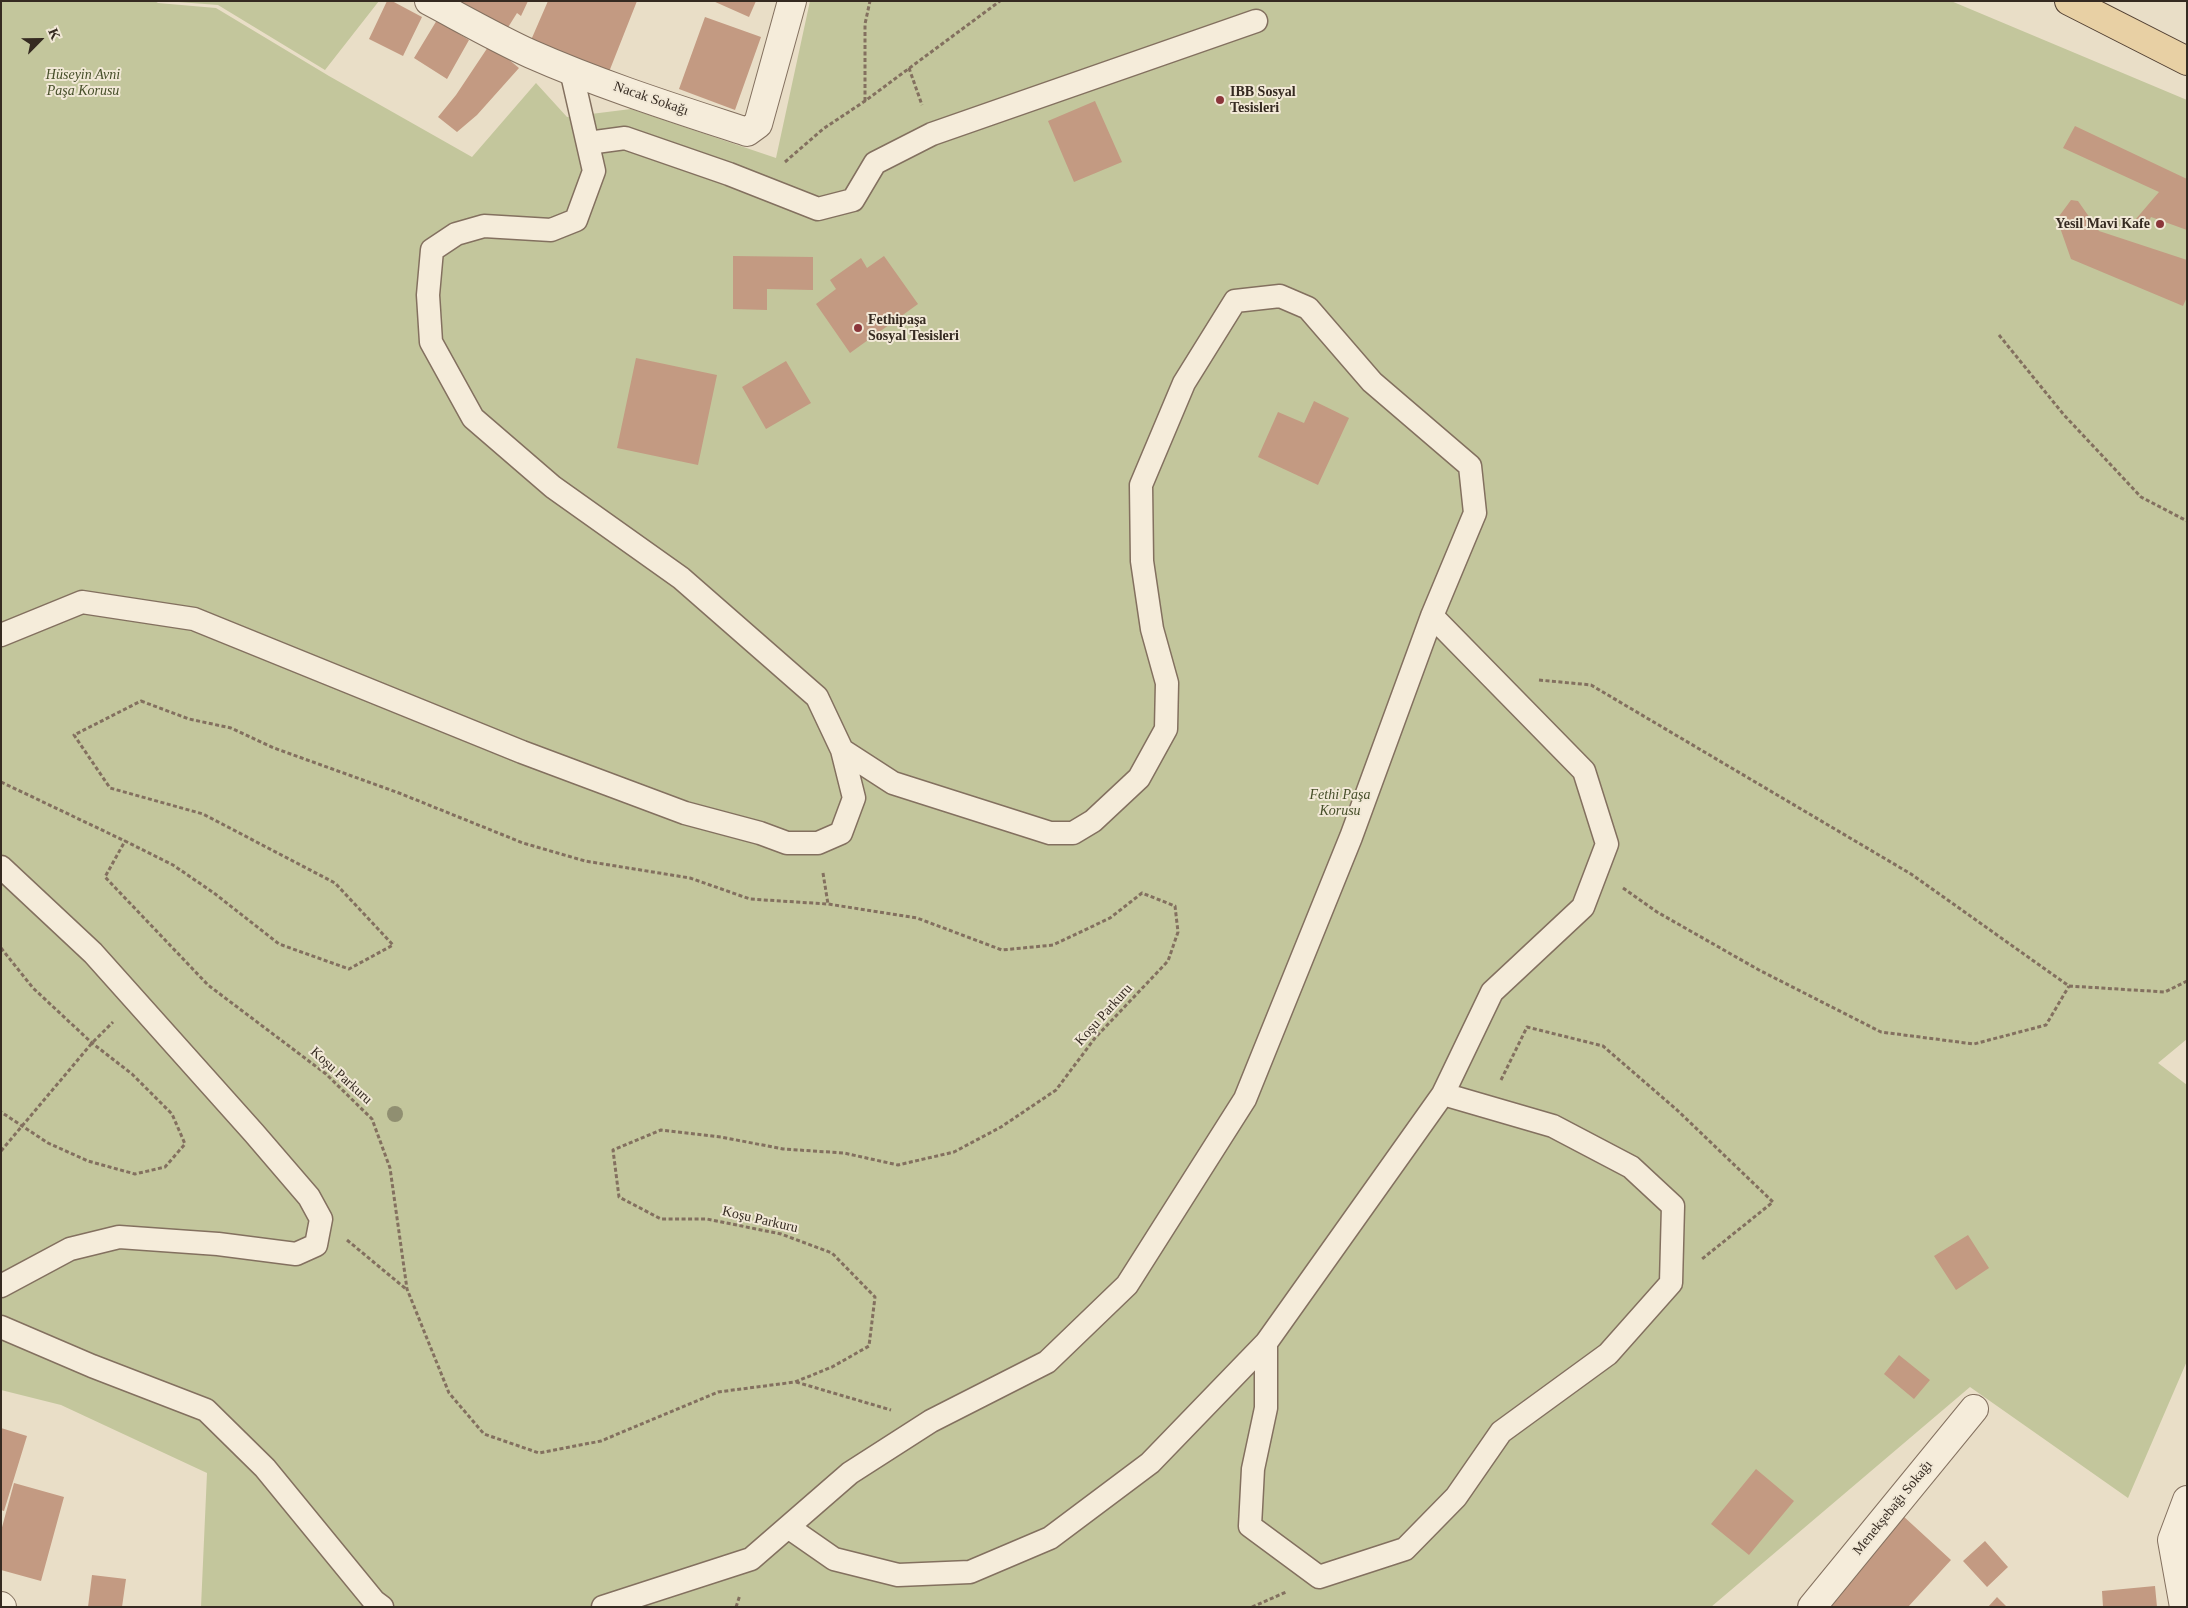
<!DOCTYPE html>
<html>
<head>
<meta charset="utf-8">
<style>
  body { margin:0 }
  #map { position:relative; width:2188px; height:1608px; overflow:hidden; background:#e9dec7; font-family:"Times New Roman",serif }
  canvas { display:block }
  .frame { position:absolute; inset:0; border:2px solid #352a21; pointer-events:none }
  .north { position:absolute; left:15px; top:15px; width:50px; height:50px; -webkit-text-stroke:4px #f1e8d6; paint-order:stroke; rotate:67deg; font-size:14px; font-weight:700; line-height:20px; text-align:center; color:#352a21 }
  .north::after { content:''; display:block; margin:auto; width:18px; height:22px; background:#352a21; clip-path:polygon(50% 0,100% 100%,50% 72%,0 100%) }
</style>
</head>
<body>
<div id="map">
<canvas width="2188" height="1608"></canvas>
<div class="frame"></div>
<div class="north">K</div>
</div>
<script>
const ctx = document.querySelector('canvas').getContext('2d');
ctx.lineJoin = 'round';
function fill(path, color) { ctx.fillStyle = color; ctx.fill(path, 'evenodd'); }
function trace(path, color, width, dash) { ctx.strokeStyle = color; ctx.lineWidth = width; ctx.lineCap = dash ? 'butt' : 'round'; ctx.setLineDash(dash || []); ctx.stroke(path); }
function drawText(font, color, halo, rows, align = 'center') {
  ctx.font = font + ' "Times New Roman",serif'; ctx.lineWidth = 4; ctx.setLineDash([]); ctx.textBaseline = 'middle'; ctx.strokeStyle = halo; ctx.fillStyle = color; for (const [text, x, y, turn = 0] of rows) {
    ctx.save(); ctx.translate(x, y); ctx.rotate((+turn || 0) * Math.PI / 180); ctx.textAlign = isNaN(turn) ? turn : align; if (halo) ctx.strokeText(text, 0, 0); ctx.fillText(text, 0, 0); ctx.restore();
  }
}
fill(new Path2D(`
  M1 1H155L158 3 216 8 329 76 472 157 536 83 567 117 631 109 776 158 810 1H1951L2187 100V1039L2158 1063 2187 1085V1361L2128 1498 1970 1387 1711 1607H201L207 1473 61 1405 1 1390Z
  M165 1H379L325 70 218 5Z`), '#c3c69c');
fill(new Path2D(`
  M387 1H392L422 17 403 56 369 39Z
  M461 1H528L521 16 517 13 507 29 459 4Z
  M548 1H637L607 77 528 47Z
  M713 1H756L749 17Z
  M705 17 761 37 735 110 679 89Z
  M437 20 469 40 447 79 414 58Z
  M490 44 519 68 477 115 457 132 438 117 456 95Z
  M1095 101 1122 162 1074 182 1048 121Z
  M2075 126 2187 179V230L2151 217 2147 225 2135 220 2159 192 2063 148Z
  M2071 200 2078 201 2099 231 2187 260V297L2183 306 2071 259 2057 219Z
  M733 256 813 257V290L767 289V310L733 309Z
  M884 256 918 304 850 353 816 304 836 289 830 280 861 258 867 268Z
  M636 358 717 375 698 465 617 448Z
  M786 361 811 403 766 429 742 387Z
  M1314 401 1349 418 1318 485 1258 457 1278 412 1304 423Z
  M1968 1235 1989 1268 1956 1290 1934 1256Z
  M1899 1355 1930 1380 1914 1399 1884 1374Z
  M1 1428 27 1436 4 1511 1 1510Z
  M1756 1469 1794 1501 1749 1555 1711 1524Z
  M14 1483 64 1497 41 1581 1 1570V1531Z
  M1902 1515 1951 1560 1908 1607H1819Z
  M1985 1541 2008 1567 1987 1587 1963 1561Z
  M92 1575 126 1579 122 1607H88Z
  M2155 1586 2157 1607H2103L2102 1591Z
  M1997 1597 2007 1607H1988Z`), '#c39a82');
const service = new Path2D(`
  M588 143 625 138 729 174 818 209 853 200 875 163 932 134 1256 21
  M1 635 82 602 194 619 522 752 685 813 760 833 787 843H818L841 833 854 798 842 750 817 697 681 578 553 487 473 418 431 342 428 295 432 250 456 234 484 226 551 230 576 220 594 171 571 70
  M1 867 93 953 254 1133 309 1197 321 1219 316 1245 296 1254 218 1244 119 1237 70 1249 1 1286
  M1 1327 92 1366 206 1410 265 1468 374 1601 382 1607
  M1266 1343V1408L1253 1469 1250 1526 1319 1577 1405 1549 1456 1497 1501 1432 1608 1354 1671 1283 1673 1206 1631 1167 1553 1126 1443 1094
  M788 1527 834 1559 898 1575 970 1572 1050 1538 1150 1463 1266 1343 1443 1094 1492 992 1583 907 1607 844 1584 771 1432 616
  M603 1607 751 1559 850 1473 931 1421 1047 1362 1127 1285 1245 1099 1351 837 1432 616 1475 513 1470 466 1372 382 1308 308 1280 296 1235 301 1184 383 1141 485 1142 561 1152 629 1167 683 1166 729 1139 778 1093 821 1073 833H1050L893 783 842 750`);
const minor = new Path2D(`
  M429 1C463 19 496 38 531 54 601 85 674 108 747 132L758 124 792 1
  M1 1606 2 1607
  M1812 1607 1974 1409
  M2184 1607 2172 1540 2187 1500`);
const primary = new Path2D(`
  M2069 1 2187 61`);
trace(service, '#83705f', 25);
trace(minor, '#83705f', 30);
trace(primary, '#513f32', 30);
trace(new Path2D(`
  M909 68 922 105
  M865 101V24L870 1
  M785 162 823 129 865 101 1000 1
  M1999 335 2064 415 2141 497 2187 521
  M1539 680 1591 685 1911 874 2069 986 2165 992 2187 981
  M141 701 189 719 231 728 274 748 399 793 523 843 585 861 690 878 750 899 828 904 917 918 1002 950 1053 945 1110 918 1142 893 1175 906 1178 932 1168 961 1095 1038 1056 1090 1001 1127 954 1152 898 1165 844 1153 783 1149 721 1137 661 1130 613 1150 619 1197 661 1219H707L781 1234 832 1253 875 1297 869 1346 832 1367 795 1382 718 1392 601 1441 539 1453 484 1434 449 1393 407 1289 390 1168 372 1119 326 1074 208 985 105 877 125 841 173 865 214 893 279 944 349 969 393 945 335 883 203 814 110 788 74 735Z
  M1 782 125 841
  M823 873 828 904
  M1623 888 1657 912 1759 970 1881 1032 1974 1044 2046 1025 2069 986
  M1 948 33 988 92 1043 132 1074 172 1114 185 1144 165 1167 135 1174 88 1161 48 1143 1 1112
  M1501 1080 1527 1027 1603 1046 1677 1110 1773 1202 1702 1259
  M1 1151 92 1043 113 1022
  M347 1240 406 1289
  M796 1382 891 1410
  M736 1607 740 1595
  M1252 1607 1286 1592`), '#83705f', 3, [4, 2.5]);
trace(service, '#f5ecda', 22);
trace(minor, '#f5ecda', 28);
trace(primary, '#e8d0a4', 28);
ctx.fillStyle = '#908f71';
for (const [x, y] of [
  [395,1114]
]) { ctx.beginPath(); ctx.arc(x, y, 8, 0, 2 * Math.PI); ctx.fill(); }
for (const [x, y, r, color] of [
  [1220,100,5,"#8b363a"],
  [2160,224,5,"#8b363a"],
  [858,328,5,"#8b363a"]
]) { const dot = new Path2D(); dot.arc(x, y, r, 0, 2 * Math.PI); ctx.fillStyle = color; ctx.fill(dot); trace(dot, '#f1e8d6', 2); }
drawText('italic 14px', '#474f2a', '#f1e8d6', [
  ["Hüseyin Avni",83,75],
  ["Paşa Korusu",83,91],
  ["Fethi Paşa",1340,795],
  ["Korusu",1340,811]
]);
drawText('bold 14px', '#352a21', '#f1e8d6', [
  ["IBB Sosyal",1230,92],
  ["Tesisleri",1230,108],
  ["Yesil Mavi Kafe",2150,224,"right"],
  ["Fethipaşa",868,320],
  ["Sosyal Tesisleri",868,336]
], 'left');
drawText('14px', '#352a21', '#f1e8d6', [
  ["Nacak Sokağı",651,99,19],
  ["Koşu Parkuru",1104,1015,-48],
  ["Koşu Parkuru",341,1076,42],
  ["Koşu Parkuru",760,1220,13],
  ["Menekşebağı Sokağı",1893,1508,-51]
]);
</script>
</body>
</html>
